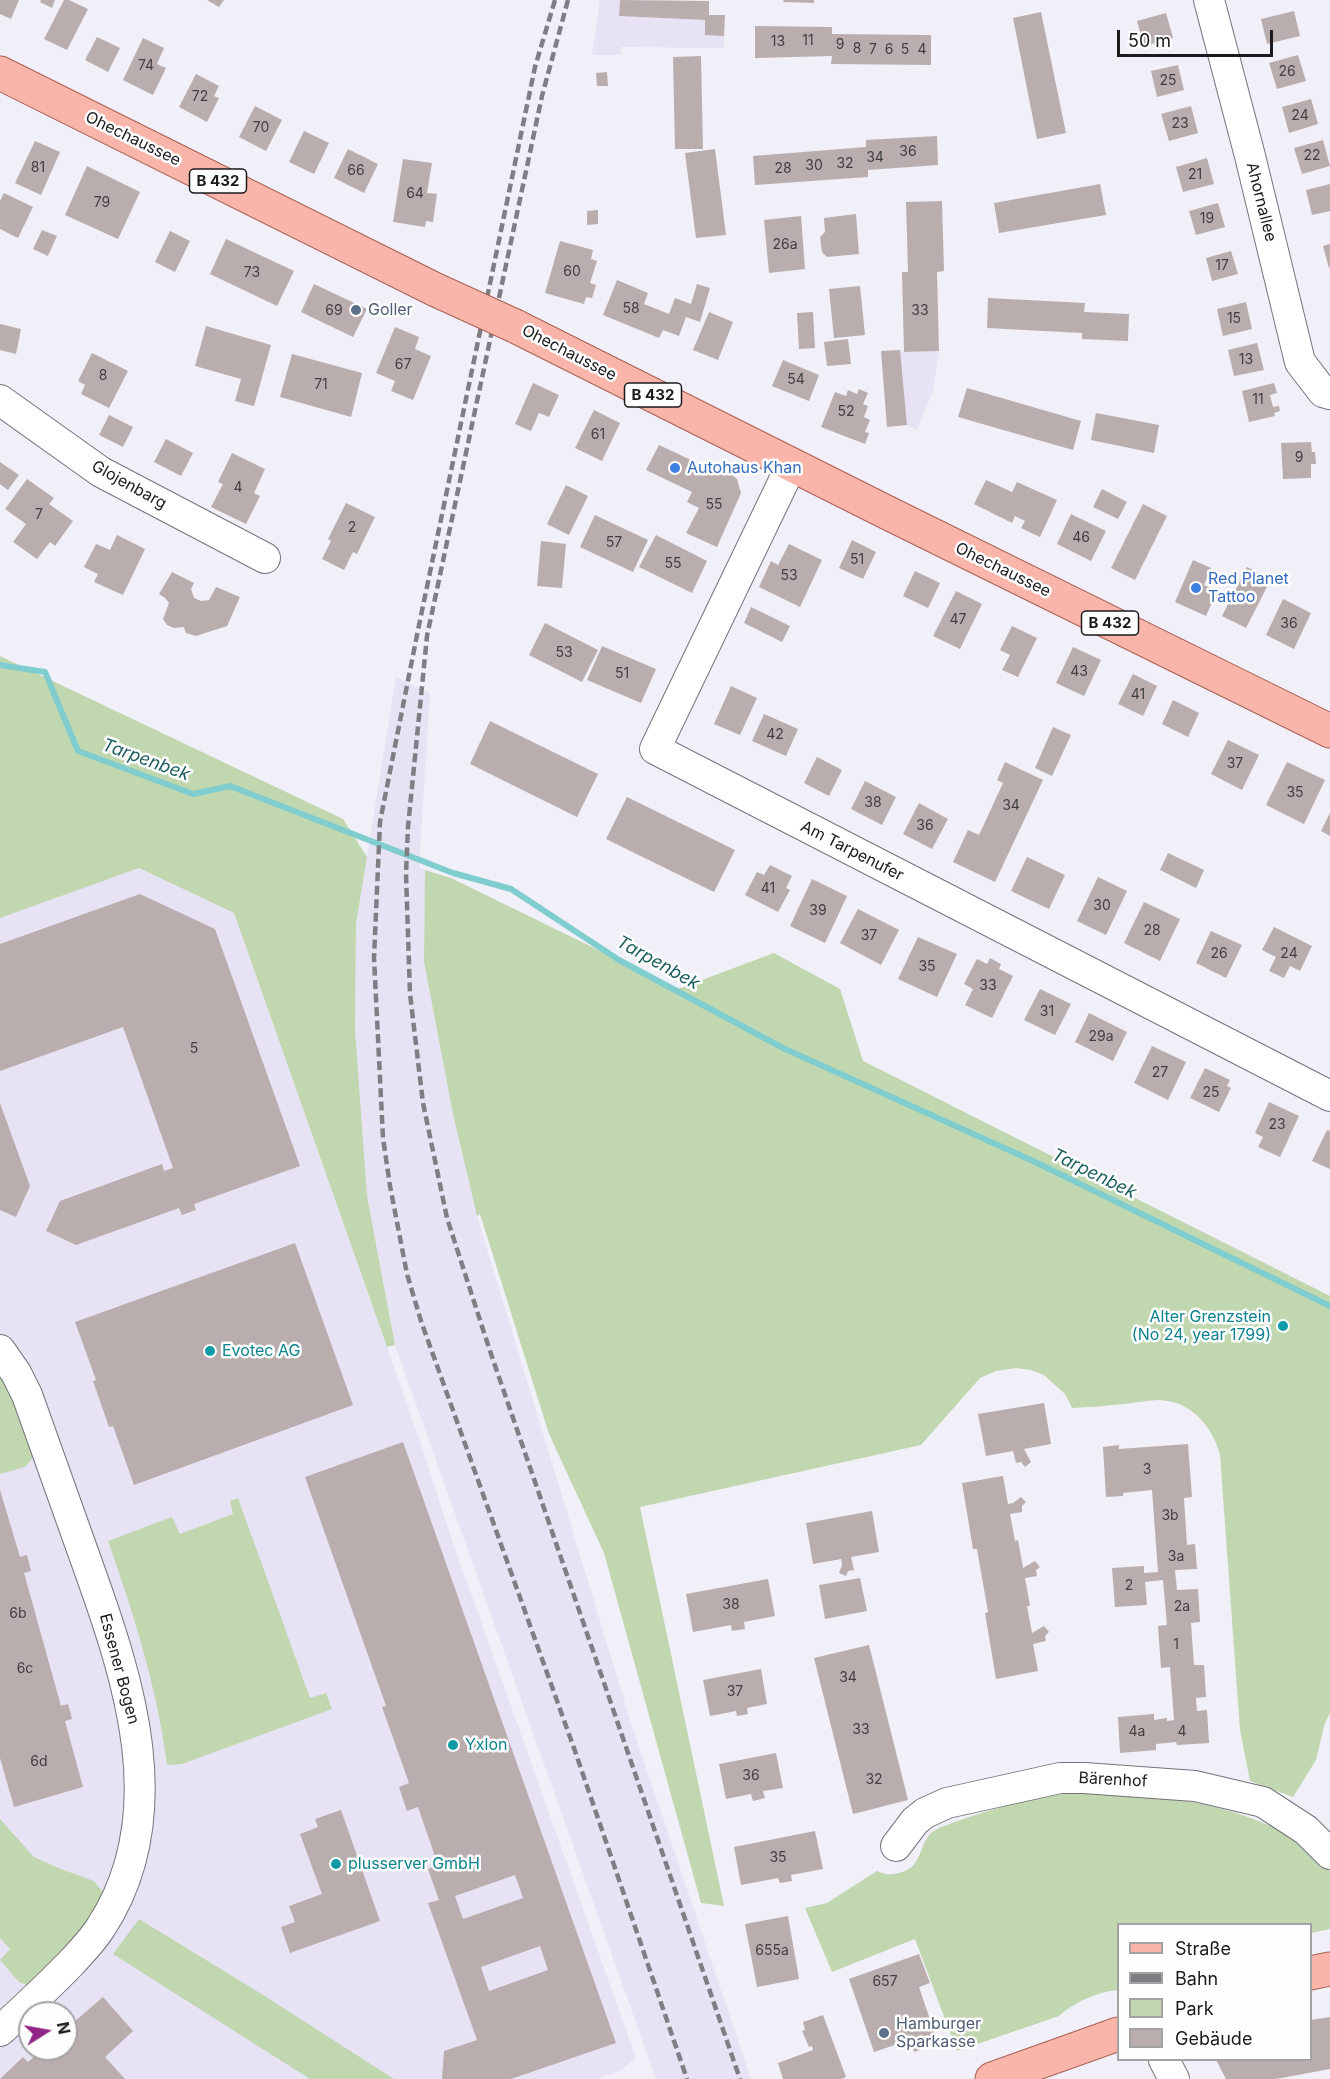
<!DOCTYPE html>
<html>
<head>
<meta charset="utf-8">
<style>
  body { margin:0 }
  #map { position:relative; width:1330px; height:2079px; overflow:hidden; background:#f1eff8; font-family:Inter,sans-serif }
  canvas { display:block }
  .legend { position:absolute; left:1117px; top:1923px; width:195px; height:138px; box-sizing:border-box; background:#fefefe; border:2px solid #a3a3a4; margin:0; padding:8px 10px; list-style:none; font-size:18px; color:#1b1a1d }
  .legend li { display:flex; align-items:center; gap:12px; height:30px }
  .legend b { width:30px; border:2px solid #a3a3a4 }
  .north { position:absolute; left:18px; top:2001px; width:60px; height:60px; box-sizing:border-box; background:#fefefe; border:2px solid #a3a3a4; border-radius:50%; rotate:79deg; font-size:16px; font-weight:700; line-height:24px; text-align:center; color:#1b1a1d }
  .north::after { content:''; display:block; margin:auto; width:21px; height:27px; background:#902487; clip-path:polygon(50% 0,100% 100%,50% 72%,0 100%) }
  .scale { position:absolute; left:1117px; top:30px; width:156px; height:27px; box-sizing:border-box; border:3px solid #1b1a1d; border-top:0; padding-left:8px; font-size:18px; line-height:21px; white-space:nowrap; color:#1b1a1d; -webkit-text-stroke:4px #fefefe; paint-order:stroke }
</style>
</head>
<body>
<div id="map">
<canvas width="1330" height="2079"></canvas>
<ul class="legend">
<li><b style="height:8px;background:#fab5aa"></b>Straße</li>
<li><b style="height:8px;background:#7f7e84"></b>Bahn</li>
<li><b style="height:16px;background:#c1d7af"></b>Park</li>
<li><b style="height:16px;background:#b9aead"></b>Gebäude</li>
</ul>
<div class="north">N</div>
<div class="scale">50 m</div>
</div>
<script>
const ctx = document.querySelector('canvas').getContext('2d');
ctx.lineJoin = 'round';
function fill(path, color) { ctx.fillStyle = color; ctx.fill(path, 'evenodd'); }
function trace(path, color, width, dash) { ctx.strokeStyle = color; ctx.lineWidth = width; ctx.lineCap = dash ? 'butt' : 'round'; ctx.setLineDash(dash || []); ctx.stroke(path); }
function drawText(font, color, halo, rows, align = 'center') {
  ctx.font = font + ' Inter,sans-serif'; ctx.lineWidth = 5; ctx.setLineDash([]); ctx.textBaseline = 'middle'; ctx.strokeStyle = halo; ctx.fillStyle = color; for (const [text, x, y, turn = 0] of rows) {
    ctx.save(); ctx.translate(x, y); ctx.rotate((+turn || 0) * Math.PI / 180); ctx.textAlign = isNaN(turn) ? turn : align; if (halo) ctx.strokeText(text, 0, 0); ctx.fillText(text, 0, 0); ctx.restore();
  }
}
fill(new Path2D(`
  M600 0H620L619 16 705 20V35L724 36V48L621 47V55H592Z
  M900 350 904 352 939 351 933 391 917 430 907 425Z
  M396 677 430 693 419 868 425 870 424 962 453 1114 477 1216 631 1723 751 2079H656L395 1345 367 1196 355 1029 356 924Z
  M139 868 234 913 420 1441 451 1537 636 2058 620 2071 597 2079H0V917ZM30 2013H66V2049H30Z`), '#e7e3f4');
fill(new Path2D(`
  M0 656 343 819 367 857 356 924 355 1029 367 1196 395 1345 387 1347 234 913 139 868 0 918Z
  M425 870 451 878 678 989 774 953 840 989 863 1061 1330 1296V1712L1324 1726 1316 1760 1293 1797 1250 1781 1240 1730 1220 1455C1212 1426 1192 1402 1160 1400 1148 1400 1135 1403 1123 1404 1106 1406 1089 1407 1072 1408L1065 1394 1044 1375 1031 1370 1016 1368 996 1371 980 1378 921 1445 640 1507 724 1906 701 1903 604 1553 549 1434 480 1214 477 1216 453 1114 424 962Z
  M0 1368 6 1377 34 1457 25 1467 0 1474Z
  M238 1498 310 1698 326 1693 332 1709 182 1764 167 1765C157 1687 134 1615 108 1541L172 1517 180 1534 233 1514 230 1501Z
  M1131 1792C1187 1800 1246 1809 1295 1839 1309 1847 1319 1859 1330 1870V1929L1311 1933 1310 1924H1118V1990C1097 1992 1074 2002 1059 2016L957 2051 915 1939 832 1972 805 1908 827 1903 877 1871C885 1875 890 1875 899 1873 927 1867 916 1837 939 1828 981 1812 1026 1798 1071 1793 1091 1791 1111 1792 1131 1792Z
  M0 1819 34 1857 61 1869 94 1881 102 1891 103 1898 92 1920 29 1986 19 1982 0 1960 10 1949 0 1938Z
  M139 1919 260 1993 394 2079H310L113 1954Z`), '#c1d7af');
trace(new Path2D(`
  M0 665 45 672 78 751 193 794 230 786 453 873 511 889 619 960 783 1048 1033 1161 1330 1306`), '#80cdcf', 6);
fill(new Path2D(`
  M0 0H19L11 19 0 14Z
  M41 0H55L52 8 40 2Z
  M64 0H69L88 9 67 50 44 39Z
  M207 0H224L219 7Z
  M620 0 709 1V15H725L724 36 705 35V20L619 16Z
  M784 0H814V3L783 2Z
  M1294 11 1300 36 1267 44 1261 19Z
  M1041 12 1066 133 1037 139 1013 18Z
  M1166 13 1173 38 1144 46 1137 21Z
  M755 26 832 27V34L931 35V65L831 64 832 56 755 58Z
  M97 37 120 48 108 72 85 60Z
  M143 38 164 48 157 64 166 68 153 95 123 80Z
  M1298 55 1306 81 1277 89 1269 63Z
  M701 56 703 149H675L673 57Z
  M1178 65 1184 90 1157 97 1151 71Z
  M607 72 608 86H597L596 73Z
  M196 74 219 86 214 96 219 98 207 122 179 107Z
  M1311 99 1318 124 1289 133 1282 107Z
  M255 106 282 120 266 151 239 137Z
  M1191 106 1198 133 1169 141 1161 114Z
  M304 131 329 143 314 174 289 162Z
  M937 136 938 165 868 170V177L755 185 753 156 866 147V140Z
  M1323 140 1330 166 1302 174 1294 148Z
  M35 141 60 152 41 195 15 183Z
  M348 149 378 164 364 193 334 178Z
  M715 149 726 235 696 238 685 153Z
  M1207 158 1214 184 1183 192 1176 167Z
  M403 159 432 163 427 193 437 194 433 222 426 221 425 227 393 222Z
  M87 166 140 192 118 239 65 215Z
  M1100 184 1106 215 999 233 994 203Z
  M1330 184V211L1312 215 1306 190Z
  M4 193 33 207 18 238 0 229V201Z
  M942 201 944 271 937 272 939 351 904 352 902 272H908L906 202Z
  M1218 203 1225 227 1196 235 1189 211Z
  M598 210V224L587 225V211Z
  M856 214 859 254 827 257 822 252 820 237 825 232 824 218Z
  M801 216 805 269 769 273 764 220Z
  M42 230 57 236 48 256 33 249Z
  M170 231 190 241 175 272 155 262Z
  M226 239 294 271 277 306 210 274Z
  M560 241 593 250 591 259 597 261 590 283 596 285 592 298 586 297 584 304 545 293Z
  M1330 244V268H1329L1323 246Z
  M1231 251 1238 274 1212 281 1206 258Z
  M617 280 648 293 644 304 669 314 675 298 691 304 697 284 710 288 700 322 686 317 679 336 663 330 659 338 603 315Z
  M314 284 367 309 353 337 301 312Z
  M860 286 865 335 834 338 829 289Z
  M988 298 1085 303 1084 312 1129 314 1128 341 1082 339V333L987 328Z
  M1246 302 1252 329 1223 336 1217 309Z
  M709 312 733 322 718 360 693 350Z
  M813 312 815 348 799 349 797 313Z
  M0 324 21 329 16 354 0 350Z
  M206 326 271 345 254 406 235 401 241 379 195 366Z
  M395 327 419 337 415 349 431 356 413 400 391 391 395 381 376 373Z
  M848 339 851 364 827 366 824 342Z
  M1257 343 1264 370 1234 376 1228 350Z
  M900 350 907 425 887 427 881 351Z
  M92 353 128 371 109 408 81 394 85 385 78 381Z
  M292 354 362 373 351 417 280 397Z
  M783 360 819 375 809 401 772 386Z
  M533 383 559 395 549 417 539 413 531 431 515 424Z
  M1274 383 1277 393 1270 395 1273 407 1279 406 1280 411 1274 413 1275 416 1249 422 1242 391Z
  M967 388 1081 421 1073 450 958 417Z
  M859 389 868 393 863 404 868 406 864 417 870 420 865 432 869 433 865 444 821 427 835 392 846 396 848 390 857 394Z
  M594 410 620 423 602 461 575 448Z
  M1096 413 1159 425 1154 453 1091 440Z
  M109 415 133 427 123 447 99 435Z
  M166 439 193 453 181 476 154 462Z
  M1311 442 1312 452H1315L1316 464H1311V478L1283 479 1281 443Z
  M659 445 704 466 706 463 732 475 737 479 741 493 717 547 686 533 699 508 687 502 692 492 646 470Z
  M232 453 265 469 254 493 260 496 246 524 211 507 223 484 218 482Z
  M0 462 19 475 8 490 0 484Z
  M27 479 54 498 49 504 73 521 55 546 50 542 37 559 13 542 26 524 5 509Z
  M986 480 1012 492 1017 482 1057 500 1040 537 1021 528 1025 521 1015 516 1012 523 974 504Z
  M566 485 588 496 569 535 547 524Z
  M1102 489 1127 502 1118 519 1093 507Z
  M346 503 375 517 357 554 353 552 344 570 322 559 331 541 328 539Z
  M1143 504 1167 516 1135 580 1111 568Z
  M1071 514 1106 531 1091 561 1057 544Z
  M595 515 648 540 633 572 580 547Z
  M117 535 145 549 123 595 94 582 98 574 84 567 96 544 110 550Z
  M656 535 707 561 692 593 639 567Z
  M852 540 876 552 863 579 839 568Z
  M541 541 566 544 562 588 537 586Z
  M789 544 822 560 800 607 759 587 771 561 778 565Z
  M1193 560 1211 568 1204 585 1217 591 1206 616 1175 602Z
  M1247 567 1271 579 1246 628 1222 616Z
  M915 571 940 583 928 608 903 596Z
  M172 572 194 583 191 589 194 598 201 601 209 600 216 587 240 597 227 626 196 636 186 633 184 627 174 628 167 625 163 619 169 603 165 598 159 594Z
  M956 591 982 604 960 649 933 636Z
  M1283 599 1311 613 1294 649 1266 635Z
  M751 607 790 626 782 642 744 623Z
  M545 623 598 650 582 682 529 655Z
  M1012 626 1037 638 1018 677 1002 670 1010 655 1000 650Z
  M602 646 656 669 641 703 587 680Z
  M1073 647 1101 660 1084 696 1056 683Z
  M1133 674 1157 686 1143 716 1118 704Z
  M731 686 757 698 740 735 714 724Z
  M1173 700 1199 713 1188 737 1162 724Z
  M764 714 798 729 786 756 752 741Z
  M490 721 598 774 577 817 470 764Z
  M1053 727 1071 735 1052 776 1035 768Z
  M1228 740 1259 755 1242 790 1211 774Z
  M817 757 842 770 829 796 804 783Z
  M1005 762 1043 780 995 882 953 862 968 830 979 835 1003 783 997 780Z
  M1287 762 1325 780 1304 824 1266 805Z
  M865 781 896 797 882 825 851 809Z
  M627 797 735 850 714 892 606 839Z
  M919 803 948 819 932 849 903 834Z
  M1330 813V836L1321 831Z
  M1168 853 1204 870 1196 888 1160 870Z
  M1027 857 1065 875 1049 909 1011 891Z
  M770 865 792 876 786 888 790 890 778 912 745 895 757 872 764 875Z
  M1098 877 1127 891 1106 935 1077 921Z
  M812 879 847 896 825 943 790 926Z
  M140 894 215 929 300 1166 194 1204 196 1210 182 1215 179 1208 76 1245 46 1231 60 1201 162 1164 164 1171 173 1168 123 1027 0 1071V944Z
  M1144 902 1180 919 1160 961 1124 943Z
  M858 909 899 930 881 965 840 943Z
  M1274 927 1312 946 1300 971 1290 966 1284 978 1269 971 1276 957 1262 950Z
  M1211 931 1242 945 1226 978 1196 963Z
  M918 937 957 954 937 997 898 979Z
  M990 958 1001 964 999 969 1013 976 992 1018 965 1005 973 989 964 984 977 959 987 964Z
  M1040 989 1071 1004 1055 1035 1024 1020Z
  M1089 1013 1127 1032 1113 1061 1075 1042Z
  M1152 1046 1186 1062 1168 1100 1134 1083Z
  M1205 1068 1230 1080 1227 1086 1231 1088 1219 1112 1190 1098Z
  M1269 1102 1299 1116 1280 1157 1258 1147 1263 1137 1255 1133Z
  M0 1103 30 1186 16 1217 0 1210Z
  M1327 1130 1330 1131V1169L1312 1161Z
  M295 1243 353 1405 134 1485 113 1426 109 1427 93 1381 96 1380 75 1322Z
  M1044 1403 1051 1444 1024 1449 1031 1462 1025 1467 1021 1462 1016 1463 1013 1451 986 1456 978 1414Z
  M403 1442 616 2043 511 2079H442L444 2051 477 2040 428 1903 439 1900 428 1869 438 1865 418 1807 407 1811 399 1787 409 1783 382 1707 386 1706 305 1477ZM515 1875 523 1898 463 1919 455 1896ZM540 1946 548 1970 489 1991 481 1967Z
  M1188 1444 1192 1497 1184 1498 1187 1545 1195 1544 1197 1569 1175 1570 1177 1590 1198 1589 1200 1622 1191 1623 1194 1665H1204L1206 1697 1196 1698 1197 1711 1207 1710 1209 1743 1177 1745 1176 1742 1156 1744V1750L1120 1753 1118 1717 1154 1714V1720L1167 1718V1721L1174 1720 1170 1667 1161 1668 1158 1626 1167 1625 1163 1580 1145 1582 1147 1605 1115 1607 1112 1568 1144 1566V1573L1158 1572 1152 1490 1123 1493V1496L1106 1497 1103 1447 1119 1445V1449Z
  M1003 1476 1008 1504 1013 1503 1021 1497 1026 1502 1022 1506V1512L1010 1514 1015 1541 1018 1540 1023 1568 1035 1561 1040 1567 1036 1570 1037 1576 1025 1578 1030 1606H1027L1032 1633 1044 1626 1049 1632 1045 1636 1046 1641 1033 1644 1038 1671 996 1679 985 1613 988 1612 977 1549H973L962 1483Z
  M0 1490 20 1557 27 1555 31 1571 24 1573 61 1706 68 1704 70 1711 72 1719 65 1721 83 1787 14 1807 0 1758Z
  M872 1511 879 1552 851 1557 854 1570 848 1571 846 1576 839 1573 842 1565 841 1559 813 1564 806 1523Z
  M860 1578 867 1611 825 1619 819 1585Z
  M768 1579 775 1616 744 1622 745 1629 732 1631 731 1625 693 1632 686 1594Z
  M869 1645 908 1800 853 1814 814 1658Z
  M761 1669 767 1704 747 1708 748 1714 737 1716 736 1711 710 1716 703 1680Z
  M776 1753 783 1788 763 1791 765 1798 753 1801 751 1794 726 1799 719 1764Z
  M341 1810 380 1921 290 1953 281 1927 295 1922 289 1906 322 1894 300 1834 318 1827 315 1819Z
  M815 1831 823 1869 791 1875 792 1881 780 1883 778 1878 741 1885 734 1847Z
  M788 1916 799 1979 757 1987 745 1924Z
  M919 1954 930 1983 919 1987 938 2043 914 2052 910 2040 874 2052 849 1979Z
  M103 1997 133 2031 105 2057 125 2079H0L23 2057 28 2062 43 2049H66V2029Z
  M823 2015 846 2077 841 2079H783L778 2063 813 2050 812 2046 809 2047 802 2031 805 2030 803 2022Z
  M1330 2017V2069L1276 2079H1226L1216 2060H1310V2020Z`), '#b9aead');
const minor = new Path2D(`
  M1209 0 1250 156 1300 362 1323 392 1330 394
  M0 400 101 472 265 558
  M792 464 655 749 1330 1096
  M0 1350 16 1373 27 1395C47 1452 68 1509 88 1566 129 1680 174 1815 101 1927 93 1940 82 1951 72 1962 49 1986 25 2008 0 2031
  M896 1846 915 1821 925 1813 947 1803 1060 1778H1084L1195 1786 1263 1802 1306 1830 1330 1854
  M1164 2060 1174 2079`);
const major = new Path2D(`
  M0 73 436 290
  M515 326 890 514 1330 731
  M1310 1973 1330 1969
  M992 2079 1118 2034`);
trace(minor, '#75737b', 32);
trace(major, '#aa5f54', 35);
trace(minor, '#fff', 30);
trace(major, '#fab5aa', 33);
trace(new Path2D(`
  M555 0 535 67 418 630 380 822 374 958 383 1138 390 1186 407 1274 421 1321 575 1751 687 2079
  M568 0 542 96 427 636 408 827 406 874 410 994 423 1103 447 1218 489 1348 740 2079`), '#7f7e84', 4.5, [9, 4.5]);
const majorBridge = new Path2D(`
  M436 290 515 326`);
trace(majorBridge, '#aa5f54', 35, []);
trace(majorBridge, '#fab5aa', 33);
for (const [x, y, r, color] of [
  [356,310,6,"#5c6f8a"],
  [675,468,6,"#3f7fe0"],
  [1196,588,6,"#3f7fe0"],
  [1283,1326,6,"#0f9aa8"],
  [210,1351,6,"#0f9aa8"],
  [453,1745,6,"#0f9aa8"],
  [336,1864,6,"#0f9aa8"],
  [884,2033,6,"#5c6f8a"]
]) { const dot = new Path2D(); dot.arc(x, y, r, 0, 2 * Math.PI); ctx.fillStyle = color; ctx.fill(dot); trace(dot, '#fefefe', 2); }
drawText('14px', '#423f41', null, [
  ["11",808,41],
  ["13",778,42],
  ["9",840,45],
  ["8",857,49],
  ["7",873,50],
  ["6",889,50],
  ["5",905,50],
  ["4",922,50],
  ["74",146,66],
  ["26",1287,72],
  ["25",1168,81],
  ["72",200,97],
  ["24",1300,116],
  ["23",1180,124],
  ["70",261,128],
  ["36",908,152],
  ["22",1312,156],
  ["34",875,158],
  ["32",845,164],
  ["30",814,166],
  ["81",38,168],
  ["28",783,169],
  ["66",356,171],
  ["21",1195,175],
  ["64",415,194],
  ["79",102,203],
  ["19",1207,219],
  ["26a",785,245],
  ["17",1222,266],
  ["60",572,272],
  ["73",252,273],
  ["58",631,309],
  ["69",334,311],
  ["33",920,311],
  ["15",1234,319],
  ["13",1246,360],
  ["67",403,365],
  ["8",103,376],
  ["54",796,380],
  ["71",321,385],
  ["11",1258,400],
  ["52",846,412],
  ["61",598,435],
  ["9",1299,458],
  ["4",238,488],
  ["55",714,505],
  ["7",39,515],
  ["2",352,528],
  ["46",1081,538],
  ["57",614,543],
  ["51",857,560],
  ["55",673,564],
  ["53",789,576],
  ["47",958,620],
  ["36",1289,624],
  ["53",564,653],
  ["43",1079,672],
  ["51",622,674],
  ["41",1138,695],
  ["42",775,735],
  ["37",1235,764],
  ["35",1295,793],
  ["38",873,803],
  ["34",1011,806],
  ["36",925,826],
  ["41",768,889],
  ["30",1102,906],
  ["39",818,911],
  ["28",1152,931],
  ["37",869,936],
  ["26",1219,954],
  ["24",1289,954],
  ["35",927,967],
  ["33",988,986],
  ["31",1047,1012],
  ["29a",1101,1037],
  ["5",194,1049],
  ["27",1160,1073],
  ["25",1211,1093],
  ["23",1277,1125],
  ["3",1147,1470],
  ["3b",1170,1516],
  ["3a",1176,1557],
  ["2",1129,1586],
  ["38",731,1605],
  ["2a",1182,1607],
  ["6b",18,1614],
  ["1",1176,1645],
  ["6c",25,1669],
  ["34",848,1678],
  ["37",735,1692],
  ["33",861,1730],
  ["4a",1137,1732],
  ["4",1182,1732],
  ["6d",39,1762],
  ["36",751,1776],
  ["32",874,1780],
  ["35",778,1858],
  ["655a",772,1951],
  ["657",885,1982]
]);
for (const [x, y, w] of [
  [218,181,57],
  [653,395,57],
  [1110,623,57]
]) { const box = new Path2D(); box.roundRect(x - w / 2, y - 12, w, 24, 4.5); ctx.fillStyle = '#fefefe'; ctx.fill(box); trace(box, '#1b1a1d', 1.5); }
drawText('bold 15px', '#1b1a1d', null, [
  ["B 432",218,181],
  ["B 432",653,395],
  ["B 432",1110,623]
]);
drawText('16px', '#1b1a1d', '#fefefe', [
  ["Ohechaussee",133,139,26],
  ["Ahornallee",1261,202,76],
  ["Ohechaussee",569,353,27],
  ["Glojenbarg",129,485,29],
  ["Ohechaussee",1003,570,26],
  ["Am Tarpenufer",852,851,27],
  ["Essener Bogen",119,1669,75],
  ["Bärenhof",1113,1780,3]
]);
drawText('16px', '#4e5e75', '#fefefe', [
  ["Goller",368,310],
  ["Hamburger",896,2024],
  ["Sparkasse",896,2042]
], 'left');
drawText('16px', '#366cbe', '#fefefe', [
  ["Autohaus Khan",687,468],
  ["Red Planet",1208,579],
  ["Tattoo",1208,597]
], 'left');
drawText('16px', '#0d838f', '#fefefe', [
  ["Alter Grenzstein",1271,1317,"right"],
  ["(No 24, year 1799)",1271,1335,"right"],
  ["Evotec AG",222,1351],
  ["Yxlon",465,1745],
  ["plusserver GmbH",348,1864]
], 'left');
drawText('italic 18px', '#1d5e5f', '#fefefe', [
  ["Tarpenbek",146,760,20],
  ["Tarpenbek",658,963,29],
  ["Tarpenbek",1094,1174,26]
]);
</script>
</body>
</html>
